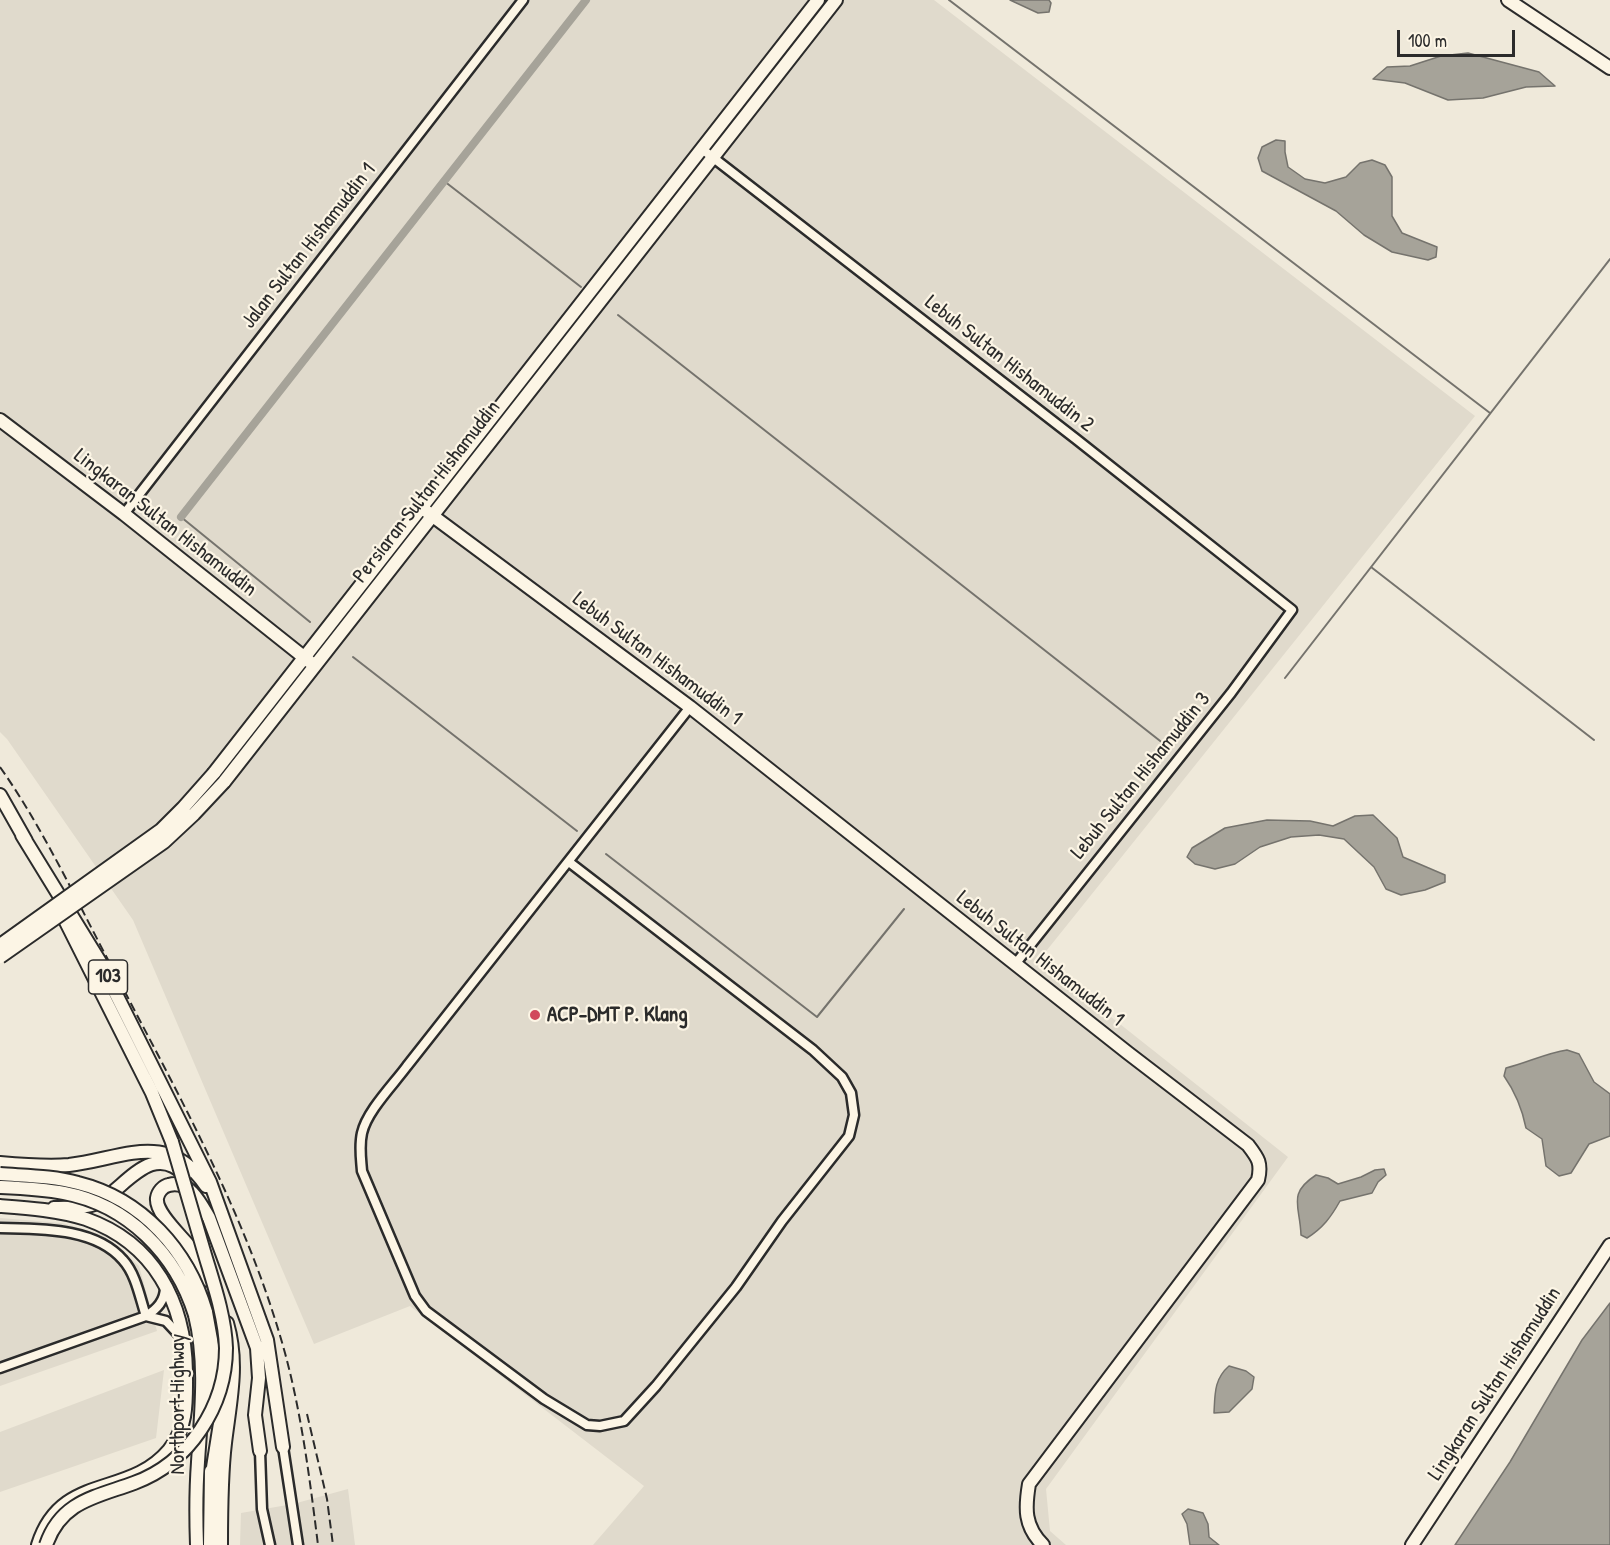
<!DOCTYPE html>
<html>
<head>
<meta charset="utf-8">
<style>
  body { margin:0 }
  #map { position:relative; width:1610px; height:1545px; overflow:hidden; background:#efe9da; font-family:"Patrick Hand",sans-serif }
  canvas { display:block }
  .scale { position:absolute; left:1397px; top:30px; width:118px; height:27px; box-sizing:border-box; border:3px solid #2b2b2b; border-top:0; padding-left:8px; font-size:18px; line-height:21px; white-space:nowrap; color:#2b2b2b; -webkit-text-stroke:4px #fcf5e5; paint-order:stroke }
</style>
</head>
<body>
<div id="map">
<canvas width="1610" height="1545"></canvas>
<div class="scale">100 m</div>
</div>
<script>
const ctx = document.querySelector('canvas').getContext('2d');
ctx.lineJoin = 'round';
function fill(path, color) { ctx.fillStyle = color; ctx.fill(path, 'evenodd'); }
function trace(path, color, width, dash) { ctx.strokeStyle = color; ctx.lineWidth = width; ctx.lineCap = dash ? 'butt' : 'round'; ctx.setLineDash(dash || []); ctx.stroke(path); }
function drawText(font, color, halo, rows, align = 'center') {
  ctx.font = font + ' "Patrick Hand",sans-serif'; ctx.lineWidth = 4.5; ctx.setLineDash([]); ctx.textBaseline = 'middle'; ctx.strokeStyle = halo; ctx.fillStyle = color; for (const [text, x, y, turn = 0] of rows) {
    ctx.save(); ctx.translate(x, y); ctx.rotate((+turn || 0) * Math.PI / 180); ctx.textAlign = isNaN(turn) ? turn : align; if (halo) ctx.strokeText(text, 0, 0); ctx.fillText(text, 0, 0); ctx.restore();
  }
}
fill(new Path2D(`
  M0 0H934L1475 416 1039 960 1288 1157 1046 1489 1050 1531 1066 1545H593L644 1486 410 1306 314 1344 133 920 7 739 0 732Z
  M0 1218 62 1223 103 1235 139 1266 157 1331 0 1386Z
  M164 1370 156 1438 0 1492V1432Z
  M348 1489 355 1545H240L241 1513 293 1504Z`), '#e0dacc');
const water = new Path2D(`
  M1010 0H1049L1051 3 1049 12 1038 13Z
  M1468 53 1539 72 1555 86 1526 87 1483 98 1448 100 1405 83 1373 79 1387 67 1410 66 1441 56Z
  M1276 140 1285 141V152L1288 167 1305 179 1325 183 1346 177 1360 163 1372 160 1385 165 1392 177V216L1402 233 1437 247 1436 257 1428 260 1392 252 1364 235 1336 211 1262 171 1258 158 1262 147Z
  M1373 815 1397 838 1403 857 1445 875V882L1425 890 1401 895 1386 889 1374 867 1344 839 1319 835 1291 837 1260 847 1235 864 1215 869 1195 864 1187 857 1192 848 1225 828 1267 820 1310 821 1333 826 1355 816Z
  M1567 1050 1579 1054 1594 1082 1610 1094V1136L1589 1144 1571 1173 1559 1176 1546 1166 1542 1139 1526 1128C1522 1108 1516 1093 1504 1076L1506 1068C1527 1063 1546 1053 1567 1050Z
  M1384 1169 1386 1175 1378 1182 1372 1193 1340 1201C1331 1217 1323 1228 1307 1238L1301 1235C1300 1205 1287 1194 1316 1175L1328 1178 1338 1184 1361 1177 1375 1170Z
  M1610 1303V1545H1455L1510 1462 1582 1340Z
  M1229 1366 1246 1371 1254 1377 1252 1389 1229 1412 1214 1413C1215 1394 1214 1379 1229 1366Z
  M1188 1509 1203 1513 1208 1524 1209 1537 1219 1545H1190L1187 1524 1182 1514Z`);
fill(water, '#a6a399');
trace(water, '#75736d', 1.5);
trace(new Path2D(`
  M949 0 1490 413
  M444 181 581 287
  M618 315 1164 744
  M181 517 310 622
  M1371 567 1594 740
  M353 657 577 831
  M1285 678 1610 259
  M606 854 817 1017 904 909`), '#75736d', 2);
trace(new Path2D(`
  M181 517 586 0`), '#a6a399', 8);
const street = new Path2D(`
  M702 149 1076 439 1292 610 1231 693 1016 963
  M124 514 523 0
  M569 862 813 1050 842 1077 851 1093 854 1115 849 1136 782 1221 736 1287 656 1386 624 1421 600 1426 587 1425 544 1399 426 1311 415 1296 362 1171C361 1158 359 1146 362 1133 367 1111 393 1085 407 1066L690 707
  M0 1228C39 1229 95 1227 123 1260 136 1274 140 1298 146 1316
  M146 1316 166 1321 180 1336
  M0 1368 146 1316C157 1309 165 1301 165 1287
  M283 1447 298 1545
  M260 1451 262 1509 270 1545`);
const secondary = new Path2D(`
  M1508 0 1610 68
  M0 420 124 514 310 662
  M422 508 690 707 1128 1053 1248 1145C1258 1158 1262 1163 1258 1180L1029 1484C1025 1508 1024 1526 1043 1545
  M214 773 818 0
  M224 782 836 0
  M1412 1545 1610 1245`);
const primary = new Path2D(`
  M0 795 26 841
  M22 835 100 962 210 1182 267 1340 283 1447
  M59 908 152 1093 172 1142
  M0 1163C23 1165 46 1167 69 1165 122 1159 168 1129 206 1186
  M0 1206C28 1208 58 1210 86 1219 154 1243 185 1302 186 1372 186 1400 188 1427 169 1450 128 1499 61 1472 38 1545
  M54 1208C68 1207 84 1209 97 1203 124 1190 151 1140 185 1175
  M208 1280C204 1270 199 1260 193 1251 184 1238 155 1214 157 1198 158 1192 163 1186 169 1185 189 1179 201 1204 209 1218L257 1348 259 1378 255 1415 260 1451
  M206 1312 212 1345 213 1406
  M195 1315C207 1363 201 1413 198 1462 196 1489 196 1518 197 1545
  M211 1480 221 1417 223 1383
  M210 1545 211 1471
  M221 1545C221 1511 221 1476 225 1443 230 1401 239 1364 227 1323`);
trace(street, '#2b2b2b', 13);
trace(secondary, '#2b2b2b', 16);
trace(primary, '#2b2b2b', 16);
trace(street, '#fcf5e5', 8);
trace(secondary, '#fcf5e5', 12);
trace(primary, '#fcf5e5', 12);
trace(new Path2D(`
  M0 767C45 831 78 904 115 973 179 1096 248 1218 285 1353 302 1416 310 1481 318 1545
  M307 1414 327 1499 333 1545`), '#2b2b2b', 2, [9, 4.5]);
const secondaryBridge = new Path2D(`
  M0 945 161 830 183 808 214 773
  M0 957 164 842 194 814 224 782`);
const primaryBridge = new Path2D(`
  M0 1174C26 1176 53 1176 78 1183 142 1199 188 1250 206 1312
  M0 1187C21 1188 43 1189 64 1193 128 1205 176 1254 195 1315
  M46 1545C61 1501 96 1497 134 1483 189 1463 226 1406 226 1348 225 1317 214 1285 205 1255 194 1217 183 1180 172 1142`);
trace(secondaryBridge, '#2b2b2b', 16, []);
trace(primaryBridge, '#2b2b2b', 16, []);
trace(secondaryBridge, '#fcf5e5', 12);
trace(primaryBridge, '#fcf5e5', 12);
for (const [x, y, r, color] of [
  [535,1015,6,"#d1495b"]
]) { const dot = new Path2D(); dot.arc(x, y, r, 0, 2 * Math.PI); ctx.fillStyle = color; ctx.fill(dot); trace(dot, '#fcf5e5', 2); }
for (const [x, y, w] of [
  [108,977,39]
]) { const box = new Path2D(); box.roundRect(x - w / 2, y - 17, w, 34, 4.5); ctx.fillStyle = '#fcf5e5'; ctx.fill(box); trace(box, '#2b2b2b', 1.5); }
drawText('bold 20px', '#2b2b2b', null, [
  ["103",108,977]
]);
drawText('21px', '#2b2b2b', '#fcf5e5', [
  ["Jalan Sultan Hishamuddin 1",309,246,-52],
  ["Lebuh Sultan Hishamuddin 2",1009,364,38],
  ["Persiaran Sultan Hishamuddin",427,492,-52],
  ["Lingkaran Sultan Hishamuddin",165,523,38],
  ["Lebuh Sultan Hishamuddin 1",657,659,37],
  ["Lebuh Sultan Hishamuddin 3",1141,776,-51],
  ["Lebuh Sultan Hishamuddin 1",1040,959,38],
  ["Lingkaran Sultan Hishamuddin",1495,1384,-57],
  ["Northport Highway",178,1404,-90]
]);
drawText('bold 21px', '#2b2b2b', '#fcf5e5', [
  ["ACP-DMT P. Klang",547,1015]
], 'left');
</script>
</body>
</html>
